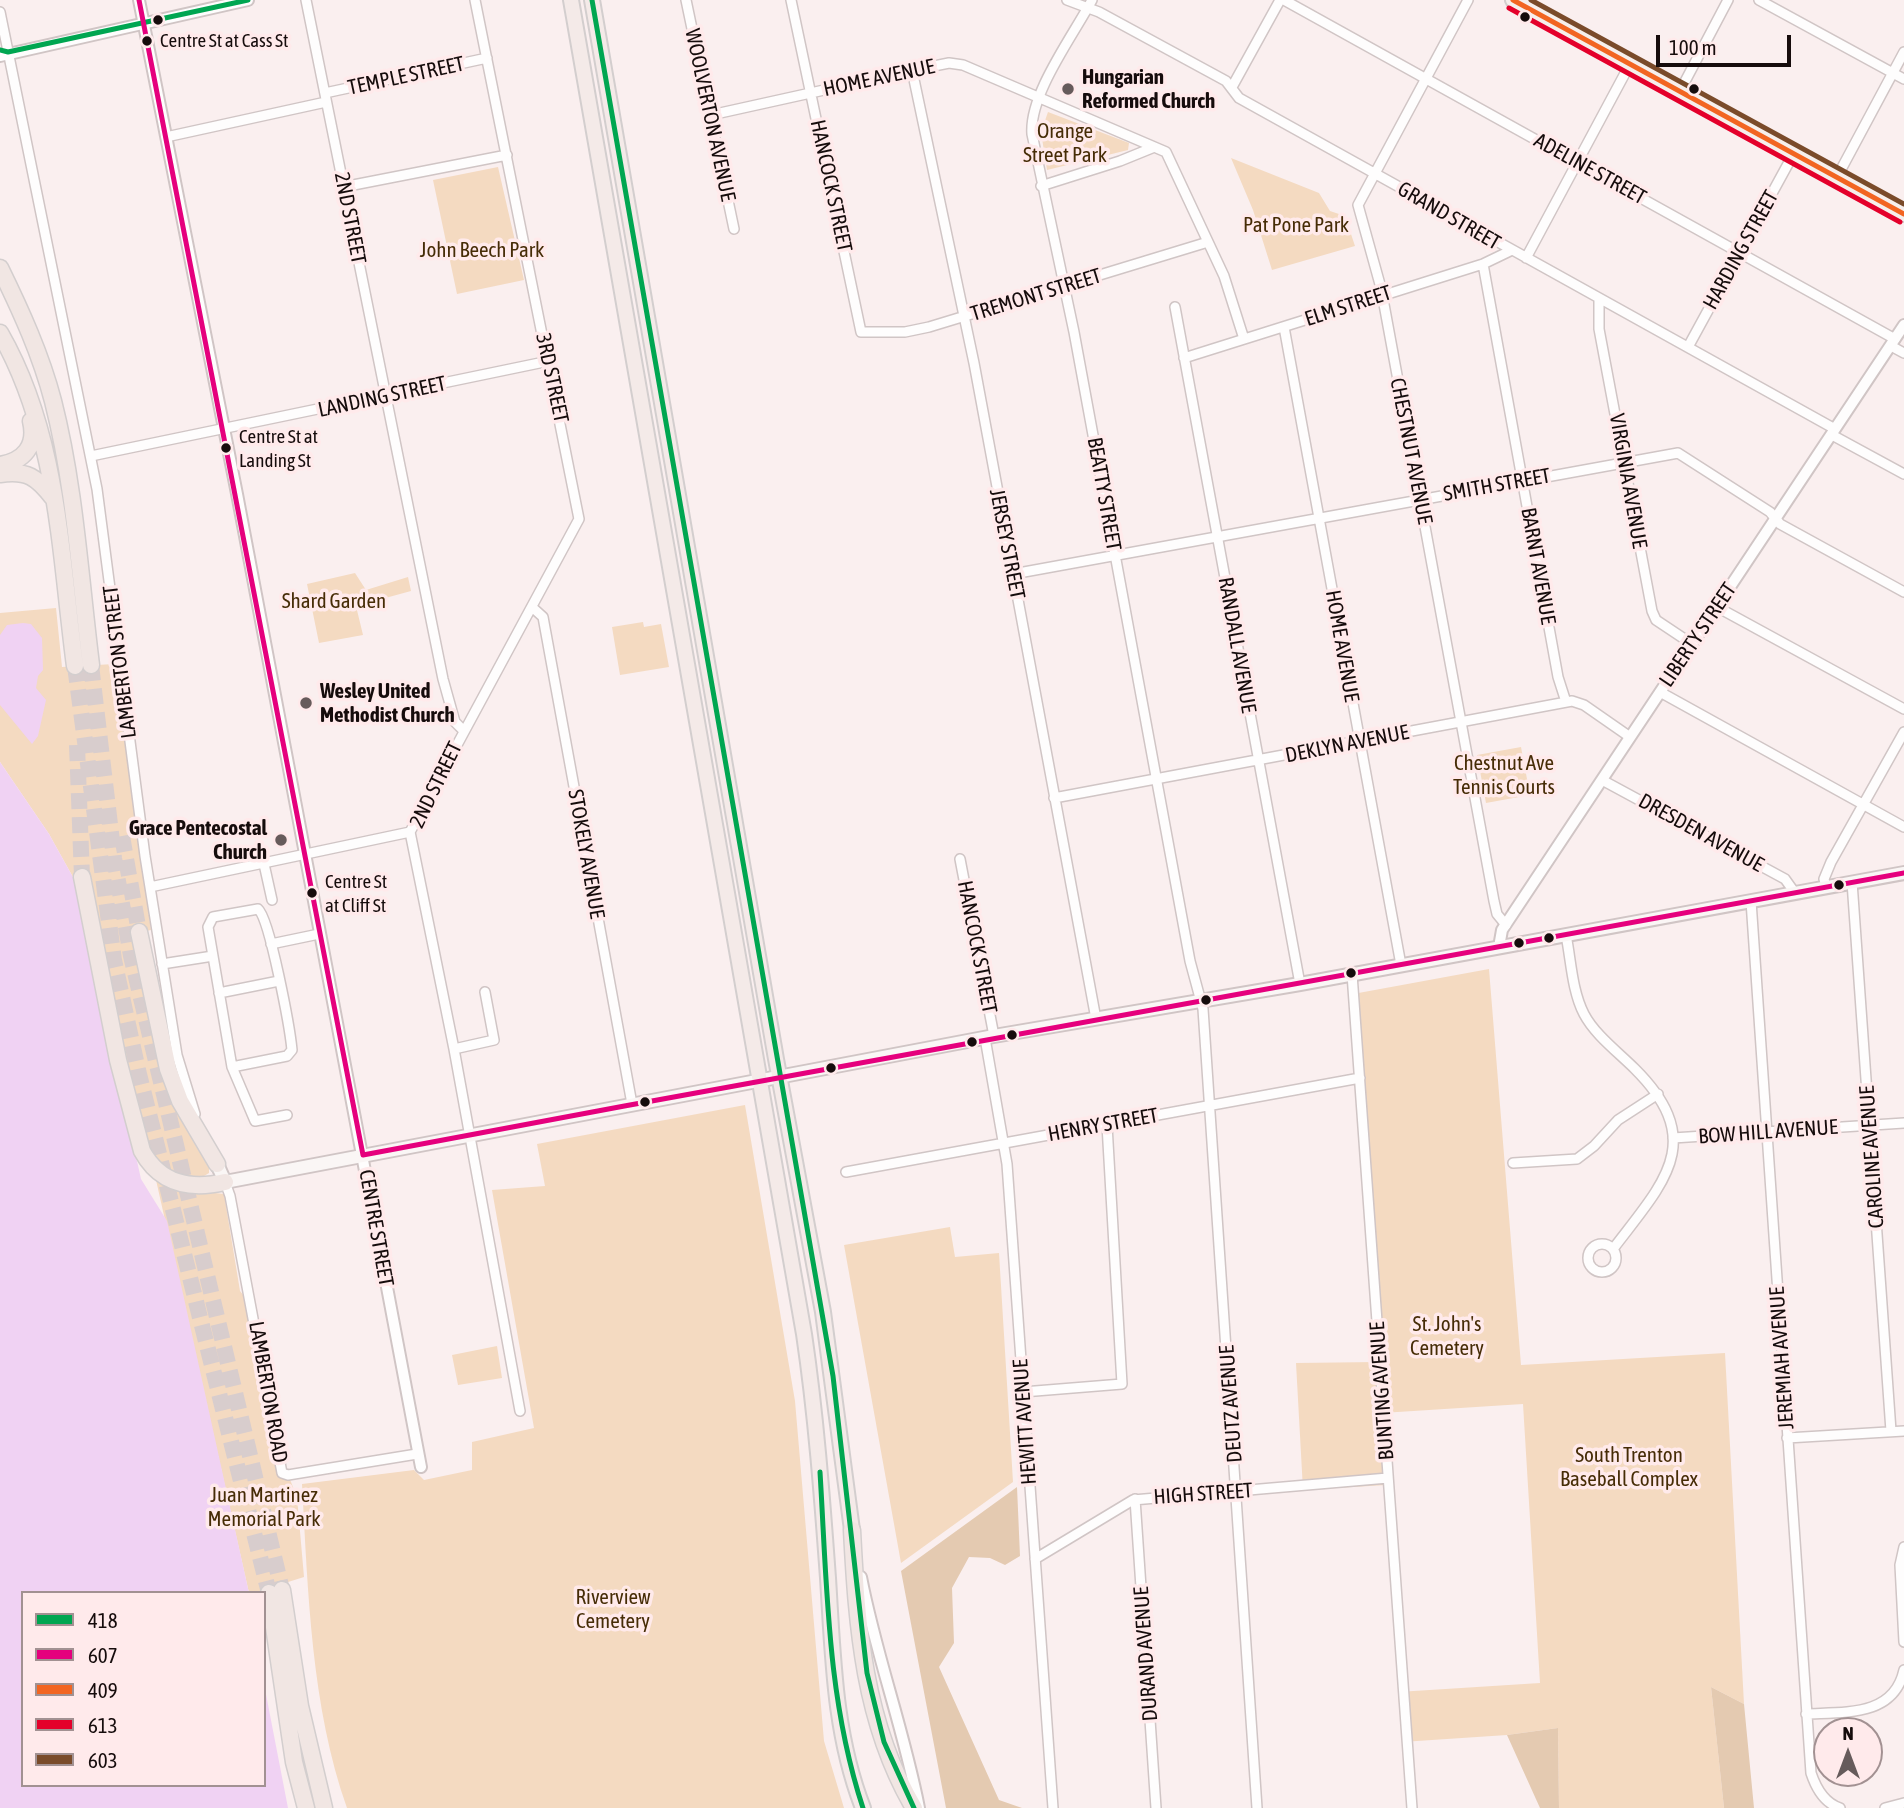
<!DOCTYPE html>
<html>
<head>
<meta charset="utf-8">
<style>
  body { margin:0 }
  #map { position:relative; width:1904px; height:1808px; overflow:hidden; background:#faefef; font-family:"Asap Condensed",sans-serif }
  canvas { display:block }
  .legend { position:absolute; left:21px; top:1591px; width:245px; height:196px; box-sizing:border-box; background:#ffeaeb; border:2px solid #a29192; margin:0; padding:9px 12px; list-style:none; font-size:21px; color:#160c0c }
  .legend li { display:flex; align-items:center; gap:14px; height:35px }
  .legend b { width:35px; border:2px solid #a29192 }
  .north { position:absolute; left:1813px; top:1717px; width:70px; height:70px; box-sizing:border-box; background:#ffeaeb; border:2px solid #a29192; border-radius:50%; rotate:0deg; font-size:19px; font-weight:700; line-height:28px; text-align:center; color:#160c0c }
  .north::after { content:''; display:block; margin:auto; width:24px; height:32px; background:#665b5b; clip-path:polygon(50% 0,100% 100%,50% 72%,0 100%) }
  .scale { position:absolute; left:1656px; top:35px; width:135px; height:32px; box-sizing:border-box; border:4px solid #160c0c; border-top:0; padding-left:9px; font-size:21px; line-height:24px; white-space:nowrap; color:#160c0c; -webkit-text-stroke:5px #ffeaeb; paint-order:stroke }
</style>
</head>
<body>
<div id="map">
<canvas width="1904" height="1808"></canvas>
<ul class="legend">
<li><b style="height:9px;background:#00a651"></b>418</li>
<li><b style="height:9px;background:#e5007d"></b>607</li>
<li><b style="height:9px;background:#f26522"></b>409</li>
<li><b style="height:9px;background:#e4002b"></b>613</li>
<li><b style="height:9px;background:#7a4b2a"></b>603</li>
</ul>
<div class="north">N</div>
<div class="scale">100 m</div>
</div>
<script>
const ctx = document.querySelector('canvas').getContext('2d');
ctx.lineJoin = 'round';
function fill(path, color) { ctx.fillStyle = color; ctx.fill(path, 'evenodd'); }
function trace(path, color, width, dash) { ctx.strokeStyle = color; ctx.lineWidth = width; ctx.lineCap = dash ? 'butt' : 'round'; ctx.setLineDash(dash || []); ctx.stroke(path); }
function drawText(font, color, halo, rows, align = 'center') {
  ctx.font = font + ' "Asap Condensed",sans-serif'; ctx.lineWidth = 7; ctx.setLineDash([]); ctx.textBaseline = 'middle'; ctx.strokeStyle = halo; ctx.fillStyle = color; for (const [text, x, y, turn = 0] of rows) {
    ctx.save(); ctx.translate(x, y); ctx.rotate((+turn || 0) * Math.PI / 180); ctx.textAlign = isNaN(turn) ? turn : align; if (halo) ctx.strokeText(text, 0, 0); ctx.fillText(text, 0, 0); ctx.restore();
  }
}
fill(new Path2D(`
  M1048 112 1129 143 1128 150 1047 170 1041 132Z
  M1231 158 1319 193 1330 211 1345 216 1355 246 1272 270 1253 210Z
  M498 167 524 280 457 294 433 180Z
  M355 573 366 590 408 577 411 591 356 606 363 635 319 643 307 584Z
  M56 608 62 667 114 664 151 930 135 933 156 1033 209 1164V1173L196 1181 159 1167 138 1131 91 877 74 879 49 834 0 762V613Z
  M643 622 644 627 661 624 669 667 620 675 612 627Z
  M1521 747 1530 795 1486 803 1477 755Z
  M1489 969 1521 1365 1725 1353 1744 1704 1711 1687 1724 1808H1559L1558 1728 1507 1735 1402 1742 1398 1692 1540 1683 1523 1404 1382 1413 1386 1485 1303 1490 1296 1363 1377 1362 1353 994Z
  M745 1105 795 1401 824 1741 844 1808H347C311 1706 308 1592 302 1484L414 1470 424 1480 472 1470V1442L534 1428 492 1190 545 1186 537 1144Z
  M156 1180 180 1189 224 1194 240 1291 253 1307 277 1447 297 1497 304 1577 253 1593H249Z
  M950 1227 955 1257 999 1253 1013 1482 901 1563 844 1245Z
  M497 1346 502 1378 458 1385 452 1355Z`), '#f4dac1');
fill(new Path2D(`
  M1017 1487 1020 1556 1005 1565 990 1558 969 1557 952 1588 954 1643 939 1667 999 1800 1022 1808H946L901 1571Z
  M1711 1687 1744 1704 1754 1808H1724Z
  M1558 1728 1559 1808H1540L1507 1735Z`), '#e4cab1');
fill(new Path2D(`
  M23 623 31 624 42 638 43 670 38 676 36 688 46 700 38 736 32 744 0 705V635L7 625Z
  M0 762 49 834 74 879 141 1179 167 1221 249 1593H23V1785H264V1684L288 1808H0Z`), '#f0d2f3');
trace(new Path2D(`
  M91 665 114 858 131 956 282 1590
  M75 666 114 960 138 1070 269 1593
  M77 745 82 877
  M122 836 139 932`), '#d8cdcd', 16, [16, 8]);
const minor = new Path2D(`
  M306 0 443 679 455 722 463 730
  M475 0 579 519 410 832 454 1049 520 1411
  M686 0 734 229
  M791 0 861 332H905L929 327 1208 242
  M1067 0 1099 12 1226 81 1239 98 1835 429
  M1092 0C1073 36 1029 94 1032 134L1074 332 1190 961 1203 1009 1257 1808
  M1284 0 1895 339
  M1468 0 1358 205 1381 288 1494 901 1497 914 1506 925
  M1759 0 1904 79
  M0 12 97 489 145 856 177 1055 195 1114
  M912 70 974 363 1096 1019
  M1232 87 1280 0
  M1680 91 1728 0
  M325 93 487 58
  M711 115 919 69 949 63 963 65 1166 152 1224 276 1244 339
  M166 137 326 102
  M1837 177 1904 52
  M1041 186 1120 161 1152 148
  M343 187 507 155
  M1526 258 1630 64
  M1483 264 1558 677 1566 702
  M1599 299V329L1652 611 1656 620 1692 644
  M1175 307 1300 984
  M1284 327 1401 965
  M1891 346 1904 353
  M1688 347 1794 153
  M1184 358 1483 264 1510 251
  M1832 435 1904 474
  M91 456 549 361
  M1013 574 1678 453 1770 512 1780 524 1904 592
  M1717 607 1904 709
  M533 608 543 617 632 1104
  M1660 692 1904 827
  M1602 780 1785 879 1795 893
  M1054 798 1572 701 1584 705 1630 737
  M960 859 994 1036
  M264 864 272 900
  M1852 882 1891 1431
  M150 887 410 832
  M1826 887 1824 879 1831 862 1904 732
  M1751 901 1811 1773C1816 1788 1824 1803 1840 1808
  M1566 935C1571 960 1572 991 1584 1014 1595 1035 1618 1052 1635 1069 1708 1142 1663 1183 1613 1249
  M271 944 319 934
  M162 964 213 956
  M1352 974 1412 1808
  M219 993 279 981
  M985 1038 1007 1164 1053 1808
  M454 1049 494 1040 485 992
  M232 1067 287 1056 292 1050C290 1029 270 919 258 909L213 917 208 927 232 1067 255 1121 287 1115
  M1673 1138 1904 1123
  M1513 1163 1577 1159 1594 1146 1618 1120 1658 1094
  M846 1172 1360 1078
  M225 1182 230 1196 282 1473 288 1475 417 1454
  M1588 1258a14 14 0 1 1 28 0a14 14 0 1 1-28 0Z
  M1023 1392 1122 1384 1107 1125
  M1787 1438 1904 1431
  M1135 1499 1156 1808
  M1904 1547 1900 1565 1904 1642
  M1035 1559 1133 1500 1388 1478
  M1806 1714C1844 1712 1894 1717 1904 1670
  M1885 1808 1904 1803`);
const tertiary = new Path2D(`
  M139 0 237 494 421 1467
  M0 56 248 0
  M1499 947 1502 930 1904 325
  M861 1577C876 1655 904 1730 919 1808`);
const secondary = new Path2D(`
  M217 1164 225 1182 994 1036 1300 984 1904 873`);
const primary = new Path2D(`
  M1513 0 1904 214`);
const trunk = new Path2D(`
  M571 0 804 1334C816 1415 822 1496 828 1578 833 1656 834 1734 863 1808
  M592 0 776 1059 823 1312 852 1530`);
const motorway = new Path2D(`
  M0 268C21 311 41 355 53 401 75 487 80 578 91 665
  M0 333C58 434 60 552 75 666
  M0 465C24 461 37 446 31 421
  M0 474C27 470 37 477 53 498
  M82 877 118 1060 142 1151C160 1184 190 1190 225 1182
  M139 932 168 1069 180 1101 217 1164
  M852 1530C857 1627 864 1723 914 1808
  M282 1590 300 1706 324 1808
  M269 1593 294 1762 306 1808`);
trace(minor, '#d0c5c5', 12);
trace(tertiary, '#d0c5c5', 14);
trace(secondary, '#d0c5c5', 16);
trace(primary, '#d3cece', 18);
trace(trunk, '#d3cece', 18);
trace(motorway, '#d3cece', 19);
trace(minor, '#fefdfd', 9);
trace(tertiary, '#fefdfd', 10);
trace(secondary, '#faf6f5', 12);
trace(primary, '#f6efec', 14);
trace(trunk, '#f4eae8', 14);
trace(motorway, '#f1e6e3', 16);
trace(new Path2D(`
  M592 0 833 1376 867 1673 884 1742 914 1808
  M0 50 8 52 248 0
  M820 1472C827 1586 827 1699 863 1808`), '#00a651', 5);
trace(new Path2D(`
  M139 0 363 1155C876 1058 1390 967 1904 873`), '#e5007d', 5);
trace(new Path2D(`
  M1513 0 1904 214`), '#f26522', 5);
trace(new Path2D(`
  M1509 8 1900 222`), '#e4002b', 5);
trace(new Path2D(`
  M1531 0 1904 204`), '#7a4b2a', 5);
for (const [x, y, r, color] of [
  [1525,17,6,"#160c0c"],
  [158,20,6,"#160c0c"],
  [147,41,6,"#160c0c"],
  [1068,89,7,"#665b5b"],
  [1694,89,6,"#160c0c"],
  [226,448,6,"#160c0c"],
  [306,703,7,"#665b5b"],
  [281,840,7,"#665b5b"],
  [1839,885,6,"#160c0c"],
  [312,893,6,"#160c0c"],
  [1549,938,6,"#160c0c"],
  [1519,943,6,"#160c0c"],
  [1351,973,6,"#160c0c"],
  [1206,1000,6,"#160c0c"],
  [1012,1035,6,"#160c0c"],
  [972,1042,6,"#160c0c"],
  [831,1068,6,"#160c0c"],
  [645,1102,6,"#160c0c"]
]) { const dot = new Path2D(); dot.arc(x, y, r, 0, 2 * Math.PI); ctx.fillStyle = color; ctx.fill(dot); trace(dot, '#ffeaeb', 2.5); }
drawText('19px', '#160c0c', '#ffeaeb', [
  ["Centre St at Cass St",160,41],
  ["Centre St at",239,437],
  ["Landing St",239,461],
  ["Centre St",325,882],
  ["at Cliff St",325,906]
], 'left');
drawText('21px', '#160c0c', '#ffeaeb', [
  ["TEMPLE STREET",406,76,-12],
  ["HOME AVENUE",879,78,-12],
  ["WOOLVERTON AVENUE",710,115,78],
  ["ADELINE STREET",1590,169,29],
  ["HANCOCK STREET",831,186,78],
  ["GRAND STREET",1449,216,30],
  ["2ND STREET",350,218,79],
  ["HARDING STREET",1741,250,-61],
  ["TREMONT STREET",1036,295,-17],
  ["ELM STREET",1348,306,-18],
  ["3RD STREET",552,378,78],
  ["LANDING STREET",382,397,-12],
  ["CHESTNUT AVENUE",1411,451,79],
  ["VIRGINIA AVENUE",1628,481,80],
  ["SMITH STREET",1497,485,-10],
  ["BEATTY STREET",1104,494,80],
  ["JERSEY STREET",1007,544,79],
  ["BARNT AVENUE",1538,566,80],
  ["LIBERTY STREET",1698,635,-56],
  ["RANDALL AVENUE",1237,645,80],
  ["HOME AVENUE",1342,646,80],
  ["LAMBERTON STREET",120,662,-97],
  ["DEKLYN AVENUE",1347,744,-11],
  ["2ND STREET",436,785,-64],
  ["DRESDEN AVENUE",1701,833,29],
  ["STOKELY AVENUE",586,854,80],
  ["HANCOCK STREET",977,947,79],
  ["HENRY STREET",1103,1125,-10],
  ["BOW HILL AVENUE",1768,1132,-4],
  ["CAROLINE AVENUE",1872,1157,-94],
  ["CENTRE STREET",376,1228,80],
  ["JEREMIAH AVENUE",1782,1358,-94],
  ["BUNTING AVENUE",1382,1391,-94],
  ["LAMBERTON ROAD",268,1392,80],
  ["DEUTZ AVENUE",1231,1404,-94],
  ["HEWITT AVENUE",1025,1422,-94],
  ["HIGH STREET",1203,1494,-4],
  ["DURAND AVENUE",1146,1654,-94]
]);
drawText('bold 21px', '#160c0c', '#ffeaeb', [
  ["Hungarian",1082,77],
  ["Reformed Church",1082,101],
  ["Wesley United",320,691],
  ["Methodist Church",320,715],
  ["Grace Pentecostal",267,828,"right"],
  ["Church",267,852,"right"]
], 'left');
drawText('21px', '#462c06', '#ffeaeb', [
  ["Orange",1065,131],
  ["Street Park",1065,155],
  ["Pat Pone Park",1296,225],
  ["John Beech Park",482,250],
  ["Shard Garden",334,601],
  ["Chestnut Ave",1504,763],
  ["Tennis Courts",1504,787],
  ["St. John's",1447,1324],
  ["Cemetery",1447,1348],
  ["South Trenton",1629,1455],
  ["Baseball Complex",1629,1479],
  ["Juan Martinez",264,1495],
  ["Memorial Park",264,1519],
  ["Riverview",613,1597],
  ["Cemetery",613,1621]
]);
</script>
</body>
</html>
